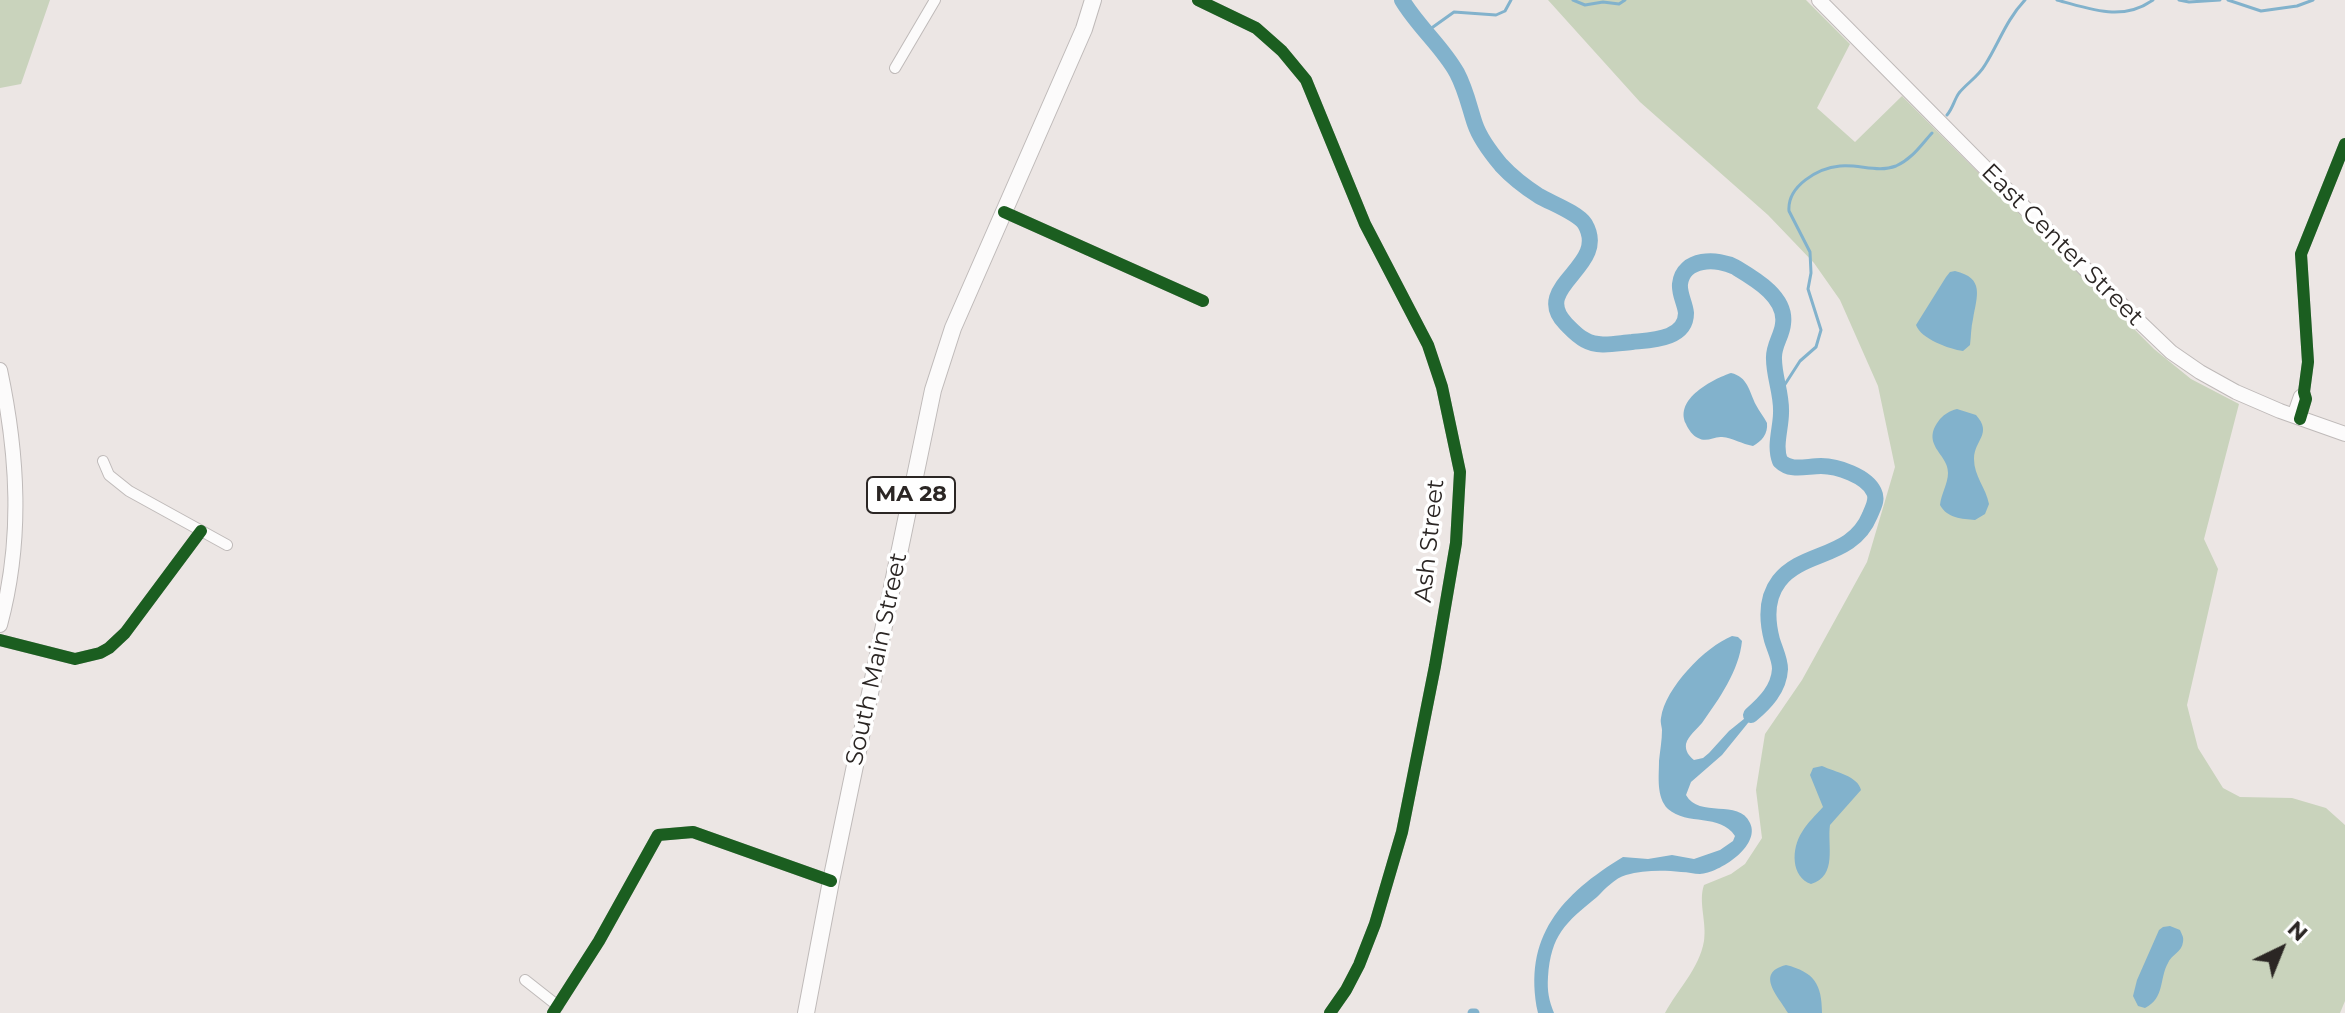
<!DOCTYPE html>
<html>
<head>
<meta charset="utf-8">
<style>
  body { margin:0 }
  #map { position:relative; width:2345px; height:1013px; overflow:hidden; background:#ece6e4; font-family:Montserrat,sans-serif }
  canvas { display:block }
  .north { position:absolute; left:2241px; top:909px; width:80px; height:80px; -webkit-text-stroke:6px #fff; paint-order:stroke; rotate:43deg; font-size:22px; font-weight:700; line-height:32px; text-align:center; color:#2b2624 }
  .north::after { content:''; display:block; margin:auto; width:28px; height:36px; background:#2b2624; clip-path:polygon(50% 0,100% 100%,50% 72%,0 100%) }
</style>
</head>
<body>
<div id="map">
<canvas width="2345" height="1013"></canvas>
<div class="north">N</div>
</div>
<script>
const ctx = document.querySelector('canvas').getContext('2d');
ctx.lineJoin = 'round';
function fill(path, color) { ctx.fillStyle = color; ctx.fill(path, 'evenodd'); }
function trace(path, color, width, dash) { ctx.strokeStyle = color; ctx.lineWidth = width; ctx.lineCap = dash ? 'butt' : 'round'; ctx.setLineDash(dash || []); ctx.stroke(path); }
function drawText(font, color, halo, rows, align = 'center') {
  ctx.font = font + ' Montserrat,sans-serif'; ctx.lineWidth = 7; ctx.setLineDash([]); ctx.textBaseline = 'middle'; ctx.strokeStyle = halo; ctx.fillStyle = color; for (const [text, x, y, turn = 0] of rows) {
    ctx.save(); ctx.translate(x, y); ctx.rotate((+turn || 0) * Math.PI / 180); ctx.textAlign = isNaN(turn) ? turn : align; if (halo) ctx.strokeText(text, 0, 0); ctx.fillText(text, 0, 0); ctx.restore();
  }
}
fill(new Path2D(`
  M0 0H50L21 84 0 88Z
  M1548 0H1806L1850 44 1817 108 1855 142 1902 96 2154 349 2191 379 2239 404 2204 539 2218 569 2187 705 2198 748 2223 788 2240 797 2292 798 2326 808 2345 825V1001L2340 1013H1665C1678 989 1699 969 1704 941 1707 922 1698 902 1704 885L1731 874 1745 864 1762 838 1756 790 1765 734 1802 680 1867 562 1895 467 1878 386 1840 300 1814 263 1768 215 1640 102Z`), '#c9d3bc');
fill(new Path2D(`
  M1955 271C1985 278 1977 296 1973 319 1971 327 1971 337 1970 345L1963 351C1949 349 1921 339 1916 325L1946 277 1950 272Z
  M1731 373C1748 377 1749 391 1756 405 1759 411 1764 417 1767 423 1768 434 1762 441 1753 446 1742 444 1733 438 1722 437 1714 436 1707 443 1698 438 1693 436 1688 429 1686 424 1674 399 1713 379 1731 373Z
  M1957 409 1976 415C1993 434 1974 440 1974 459 1974 476 1986 488 1989 504L1985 514 1975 520C1962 519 1947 518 1940 505 1941 494 1948 484 1948 473 1949 454 1919 445 1940 419 1945 414 1949 411 1957 409Z
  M1732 636 1738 637 1742 641C1739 671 1719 699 1702 723 1697 729 1688 736 1686 744 1685 751 1689 756 1694 760L1703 758 1709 753 1729 731 1765 702 1722 755 1691 782 1686 795C1699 819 1739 798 1750 823 1761 846 1719 873 1700 874 1694 874 1688 872 1681 872 1664 870 1643 870 1626 875 1615 878 1605 889 1597 897 1565 923 1551 935 1548 977 1547 991 1549 1001 1554 1013H1538C1522 937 1562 894 1623 857L1648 859 1672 855 1694 859 1720 850 1733 841 1735 836C1720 813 1687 826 1668 809 1656 797 1659 776 1659 761 1660 751 1662 740 1662 730 1662 727 1660 722 1661 718 1665 688 1705 647 1732 636Z
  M1822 766C1835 772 1858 776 1861 790L1830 825C1827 845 1838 876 1811 884 1791 877 1791 849 1802 832 1807 823 1816 815 1823 807L1810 775 1813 768Z
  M2170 926 2180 930C2182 935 2184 937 2183 942 2182 952 2171 955 2168 963 2159 979 2165 998 2145 1008L2138 1006 2133 996 2137 980 2159 930 2163 927Z
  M1786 965C1814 972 1822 984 1822 1013H1788C1779 997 1754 973 1786 965Z`), '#82b2cc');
trace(new Path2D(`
  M1573 0 1585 5 1603 2 1619 4 1625 0
  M2057 0C2091 9 2122 22 2153 0
  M2179 0 2189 2 2220 0
  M2228 0 2261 11 2297 6 2313 0
  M1426 32 1454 12 1496 15 1505 11 1511 0
  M1947 115C1953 108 1954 100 1959 93 1967 83 1978 77 1985 65 1999 43 2006 20 2025 0
  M1780 392 1800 361 1816 347 1821 330 1808 289 1811 273 1810 252 1789 211C1787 186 1818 168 1840 166 1859 164 1878 173 1896 166 1912 159 1921 145 1932 133`), '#82b2cc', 3);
trace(new Path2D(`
  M1472 1013H1475`), '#82b2cc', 9);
trace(new Path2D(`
  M1402 0C1418 27 1442 46 1457 73 1466 90 1469 106 1475 124 1480 139 1491 153 1501 165 1512 177 1525 187 1539 196 1551 203 1578 213 1585 224 1610 267 1529 286 1566 324 1572 330 1577 336 1585 340 1599 348 1617 343 1632 342 1650 340 1686 340 1686 313 1685 303 1679 294 1680 284 1683 257 1718 258 1735 267 1755 279 1787 297 1783 324 1782 336 1773 346 1774 359 1774 377 1782 394 1781 413 1781 428 1774 446 1780 461 1791 472 1806 466 1821 466 1837 466 1867 476 1874 492 1878 500 1873 507 1870 515 1852 559 1803 550 1779 581 1766 598 1767 621 1772 640 1775 650 1780 659 1780 669 1779 689 1765 703 1751 715`), '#82b2cc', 16);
const minor = new Path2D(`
  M1198 0 1256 28 1282 51 1306 80 1365 224 1428 345 1442 387 1460 472 1456 543 1435 666 1402 832 1375 924 1359 965 1346 990 1330 1013
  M895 68 935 0
  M1004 212 1203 301
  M2292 416 2299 396 2304 392
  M2300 419 2306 399 2304 392 2308 362 2301 254 2345 144
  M103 461 109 475 129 491 227 545
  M0 640 75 659 100 653 109 648 125 633 201 531
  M525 980 558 1006
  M553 1013 599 941 658 835 693 832 831 881`);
const secondary = new Path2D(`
  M1819 0 2101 285 2171 352 2200 372 2236 392 2280 411 2345 434
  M0 370C18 455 23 540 0 625`);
const primary = new Path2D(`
  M806 1013 831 881 933 390 953 328 1084 29 1093 0`);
trace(minor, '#bfbab9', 12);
trace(secondary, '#bfbab9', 16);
trace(primary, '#bfbab9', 18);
trace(minor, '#fcfbfb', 10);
trace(secondary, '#fcfbfb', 14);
trace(primary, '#fcfbfb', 16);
trace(new Path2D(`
  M1198 0 1256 28 1282 51 1306 80 1365 224 1428 345 1442 387 1460 472 1456 543 1435 666 1402 832 1375 924 1359 965 1346 990 1330 1013
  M1004 212 1203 301
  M2300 419 2306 399 2304 392 2308 362 2301 254 2345 144
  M0 640 75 659 100 653 109 648 125 633 201 531
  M553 1013 599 941 658 835 693 832 831 881`), '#1b5e20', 12);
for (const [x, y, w] of [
  [911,495,88]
]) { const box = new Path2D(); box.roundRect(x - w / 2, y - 18, w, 36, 6); ctx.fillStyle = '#fff'; ctx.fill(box); trace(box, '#2b2624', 2); }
drawText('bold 22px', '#2b2624', null, [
  ["MA 28",911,495]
]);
drawText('24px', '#2b2624', '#fff', [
  ["East Center Street",2062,245,45],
  ["Ash Street",1430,541,-84],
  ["South Main Street",877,659,-78]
]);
</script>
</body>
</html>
